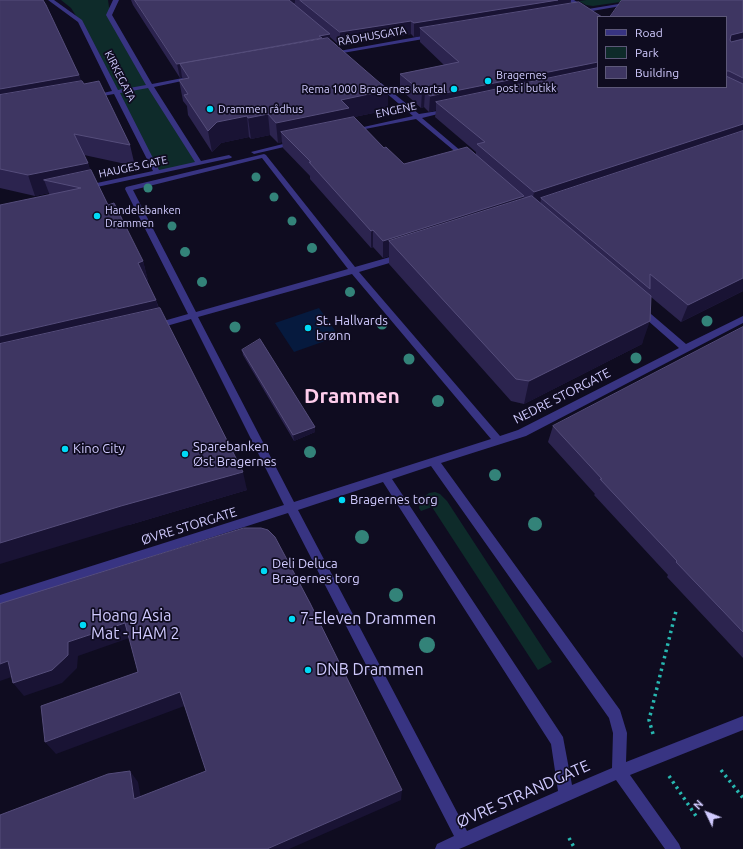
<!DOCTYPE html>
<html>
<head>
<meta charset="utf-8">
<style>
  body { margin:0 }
  #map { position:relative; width:743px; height:849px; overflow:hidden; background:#0f0c20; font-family:Ubuntu,sans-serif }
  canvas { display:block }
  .legend { position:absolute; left:597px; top:16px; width:130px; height:72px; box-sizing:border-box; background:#0f0c20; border:1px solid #5d5879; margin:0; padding:5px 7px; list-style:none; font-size:12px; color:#d1cbff }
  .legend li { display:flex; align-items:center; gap:8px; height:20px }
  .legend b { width:20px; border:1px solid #5d5879 }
  .north { position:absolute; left:687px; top:793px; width:40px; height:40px; -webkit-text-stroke:3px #0f0c20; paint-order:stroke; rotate:313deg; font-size:11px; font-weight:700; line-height:16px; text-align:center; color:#d1cbff }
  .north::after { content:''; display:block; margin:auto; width:14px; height:18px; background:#d1cbff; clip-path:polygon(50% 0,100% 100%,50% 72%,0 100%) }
</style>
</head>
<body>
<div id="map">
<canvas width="743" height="849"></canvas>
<ul class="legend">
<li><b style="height:5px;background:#383482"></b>Road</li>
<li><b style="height:11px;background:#0e2b2a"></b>Park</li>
<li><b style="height:11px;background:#3e3662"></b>Building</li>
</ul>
<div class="north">N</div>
</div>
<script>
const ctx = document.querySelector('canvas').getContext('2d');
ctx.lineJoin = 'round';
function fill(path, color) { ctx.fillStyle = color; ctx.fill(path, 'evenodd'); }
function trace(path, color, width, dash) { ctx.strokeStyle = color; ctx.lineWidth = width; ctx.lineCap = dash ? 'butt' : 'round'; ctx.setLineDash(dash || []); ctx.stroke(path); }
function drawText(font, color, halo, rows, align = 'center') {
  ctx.font = font + ' Ubuntu,sans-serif'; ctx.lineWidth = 3.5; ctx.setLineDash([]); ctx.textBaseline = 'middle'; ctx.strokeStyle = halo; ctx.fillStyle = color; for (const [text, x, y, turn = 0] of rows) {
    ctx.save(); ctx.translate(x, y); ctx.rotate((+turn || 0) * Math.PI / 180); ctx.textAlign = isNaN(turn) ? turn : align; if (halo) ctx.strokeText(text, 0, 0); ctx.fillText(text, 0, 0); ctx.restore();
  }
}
fill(new Path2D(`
  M61 0H108L110 14 199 164 157 173 78 19 71 8Z
  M586 0H634L593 6 586 5 579 1Z
  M435 492 440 494 447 501 552 662 538 670 432 507 421 511 419 508 421 499 429 493Z`), '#0e2b2a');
fill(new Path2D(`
  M319 308 339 336 294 352 275 323Z`), '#061a3e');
trace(new Path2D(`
  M653 734 649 720 676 611
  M721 770 743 798
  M669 776 698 819
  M569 838 575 849`), '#27b7b0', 3.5, [2.5, 4]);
fill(new Path2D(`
  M48 0H54L82 20 118 90 146 85 106 15 113 0H119L112 15 152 84 193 76 196 78 154 87 201 161 229 155 232 157 231 158 83 190V186L153 171 114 94 92 98 89 96 112 91 78 22ZM148 88 195 162 159 170 120 93Z
  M567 0H574L588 9 643 0H656L592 11 600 16 601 17H598V19L586 12 575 13V11L582 10Z
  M433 34 435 35V37L331 55 328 53Z
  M377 83H381L419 114 450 109V111L422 118 468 157V159H464L416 119 350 132V130L413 116 377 85Z
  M295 141 297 142V144L254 154 251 152Z
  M264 154 266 155 355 267 397 255H403V259L359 272 500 436 518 430 679 348 638 312 637 310 638 308H644L686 344 743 316V323L526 436 441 463 620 710 627 733 626 762 743 716V730L630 775 679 844 681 849H665L616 780 464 847 459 849H435L437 844 454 836 288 513 0 605V595L284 505 191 319 156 329 152 326 153 324 188 314 125 189 126 187ZM262 158 348 269 196 312 133 190ZM352 274 491 439 294 502 198 317ZM431 466 609 718 613 733 612 768 572 785 563 737 392 479ZM383 482 551 744 558 791 467 831 298 510Z`), '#383482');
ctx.fillStyle = '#338379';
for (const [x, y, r] of [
  [256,177,4.5],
  [148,188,4.5],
  [274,197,4.5],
  [292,221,4.5],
  [172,226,4.5],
  [312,248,5],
  [185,252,5],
  [202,282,5],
  [350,292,5],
  [707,321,5.5],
  [382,324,5.5],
  [235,327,5.5],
  [636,358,5.5],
  [409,359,5.5],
  [438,401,6],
  [310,452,6],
  [495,475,6],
  [535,524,7],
  [362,537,7],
  [396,595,7],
  [427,645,8]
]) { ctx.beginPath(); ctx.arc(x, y, r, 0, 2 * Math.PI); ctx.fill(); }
fill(new Path2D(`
  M0 0 79 75 81 81 130 145 135 166 84 155 88 163 90 170 108 205 143 261 148 281H147L156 300 159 308 247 490 129 525 49 193 35 196 0 188Z
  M131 0H571L570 4 598 87H726V17L743 0V291L681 322 651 297 642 344 524 404 511 401 389 264V256L383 258 373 247 371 248 310 179V176L283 148 282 142 278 143 270 135 251 139 249 137 221 143 212 152 188 115 187 106 183 101 179 80H183L182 77 180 78 133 5ZM411 34 414 37 420 36V42L444 65 400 74V89L421 108 424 107 429 112 436 110 435 117 476 152V154L404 164 384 148 354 117 388 110 330 40V37L340 46Z
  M743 327V658L667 577 668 575 594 495 595 494 548 442 553 426Z
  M242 350 315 427V432L294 441 243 355Z`), '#2c244f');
fill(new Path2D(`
  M289 0H295V3H289Z
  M558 0H571L569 11 420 28V36L414 37V23Z
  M411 21V34L340 46V32Z
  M743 32V45L726 49 731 35Z
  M330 34V47L180 64 182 77 180 78 177 64Z
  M598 62V76L436 102V110L429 112 430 96Z
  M79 75 85 94 0 109V89Z
  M388 90V110L281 132 282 142 278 143 276 123 341 100Z
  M422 92H425L424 107 421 108Z
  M268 114 270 135 251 139 248 118Z
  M247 116 249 137 221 143 212 152 208 131 217 122Z
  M743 124V138L541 198 540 206 531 208 534 192Z
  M88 163 94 183 44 180 49 193 35 196 28 175Z
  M524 196 521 212 389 241V256L383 258V241Z
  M373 230V247L371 248V231Z
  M143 261 148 281 143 282 138 263Z
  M743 278V291L681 322 688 305Z
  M156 300 162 320 0 357V336Z
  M650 321 642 344 524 404 529 381Z
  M315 427V432L294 441 293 435Z
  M243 472 247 490 129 525 0 564V543L121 506Z
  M125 623 132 637 78 656 77 668 62 683 24 696 13 683 68 642Z
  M8 661 20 674 0 681V664Z
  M180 692 187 705 56 754 45 742Z
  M130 771 138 782 143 809 134 799Z
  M402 790 401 800 289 849H267Z`), '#191334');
const building = new Path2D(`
  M0 0H43L46 5 79 75 0 89Z
  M135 0H289L330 34 319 36 322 38 177 64Z
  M300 0H558L414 23 411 21 340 32Z
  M622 0H743V32L731 35 730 40 731 42 743 39V78L729 71H726V17H610Z
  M579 2 602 17H598V62L430 96 425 92H422L400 74 459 62 420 28Z
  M328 38 388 90 341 100 349 108 276 123 268 114 248 118 247 116 217 122 208 131 184 95 188 94 179 80 189 78 180 64Z
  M598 68V87H726V76L743 84V124L534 192 477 144 485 142 436 102Z
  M82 81 84 84 99 81 130 145 74 134 88 163 28 175 0 169V95Z
  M354 117 384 148 386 147 404 164 467 147 524 196 383 241 373 230 371 231 309 162H311L281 132Z
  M743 131V278L688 305 650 274V289L541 198Z
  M91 170 108 205 114 203 143 261 138 263 156 300 0 336V205L81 188 44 180Z
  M532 196 651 296 650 321 529 381 516 379 389 241Z
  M160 308 243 472 121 506 0 543V344Z
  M743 327V632L676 562 677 561 600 479H602L553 426Z
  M260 339 315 427 293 435 242 350Z
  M244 528H261L268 530 275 537 310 603 402 790 267 849H0V815L108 774 130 771 134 799 206 771 180 692 45 742 41 706 138 672 125 623 68 642V655L52 670 13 683 8 661 0 664V604Z`);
fill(building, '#3e3662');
trace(building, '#554d7b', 1);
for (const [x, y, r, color] of [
  [488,81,4,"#00daf6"],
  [454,89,4,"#00daf6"],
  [210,109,4,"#00daf6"],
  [97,216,4,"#00daf6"],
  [308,328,4,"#00daf6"],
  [65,449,4,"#00daf6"],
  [185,454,4,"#00daf6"],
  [342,500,4,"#00daf6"],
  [264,571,4,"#00daf6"],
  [292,619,4,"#00daf6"],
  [83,625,4,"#00daf6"],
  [308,670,4,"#00daf6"]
]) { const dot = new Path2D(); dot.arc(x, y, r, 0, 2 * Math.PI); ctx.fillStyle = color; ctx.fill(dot); trace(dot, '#0f0c20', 1.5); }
drawText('11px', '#d1cbff', '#0f0c20', [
  ["RÅDHUSGATA",372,36,-10],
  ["KIRKEGATA",120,76,63],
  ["ENGENE",396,110,-12],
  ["HAUGES GATE",133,167,-12]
]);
drawText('11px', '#d1cbff', '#0f0c20', [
  ["Bragernes",496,75],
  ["post i butikk",496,88],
  ["Rema 1000 Bragernes kvartal",446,89,"right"],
  ["Drammen rådhus",218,109],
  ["Handelsbanken",105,210],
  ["Drammen",105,223]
], 'left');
drawText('13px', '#d1cbff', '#0f0c20', [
  ["St. Hallvards",316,321],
  ["brønn",316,336],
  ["Sparebanken",193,447],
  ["Øst Bragernes",193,462],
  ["Kino City",73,449],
  ["Bragernes torg",350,500],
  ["Deli Deluca",272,564],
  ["Bragernes torg",272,579]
], 'left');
drawText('13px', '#d1cbff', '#0f0c20', [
  ["NEDRE STORGATE",562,396,-27],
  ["ØVRE STORGATE",189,526,-17]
]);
drawText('16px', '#d1cbff', '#0f0c20', [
  ["Hoang Asia",91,616],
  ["Mat - HAM 2",91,634],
  ["7-Eleven Drammen",300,619],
  ["DNB Drammen",316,670]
], 'left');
drawText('16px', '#d1cbff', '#0f0c20', [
  ["ØVRE STRANDGATE",523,794,-24]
]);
drawText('bold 21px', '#ffcdec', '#0f0c20', [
  ["Drammen",352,396]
]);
</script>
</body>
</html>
